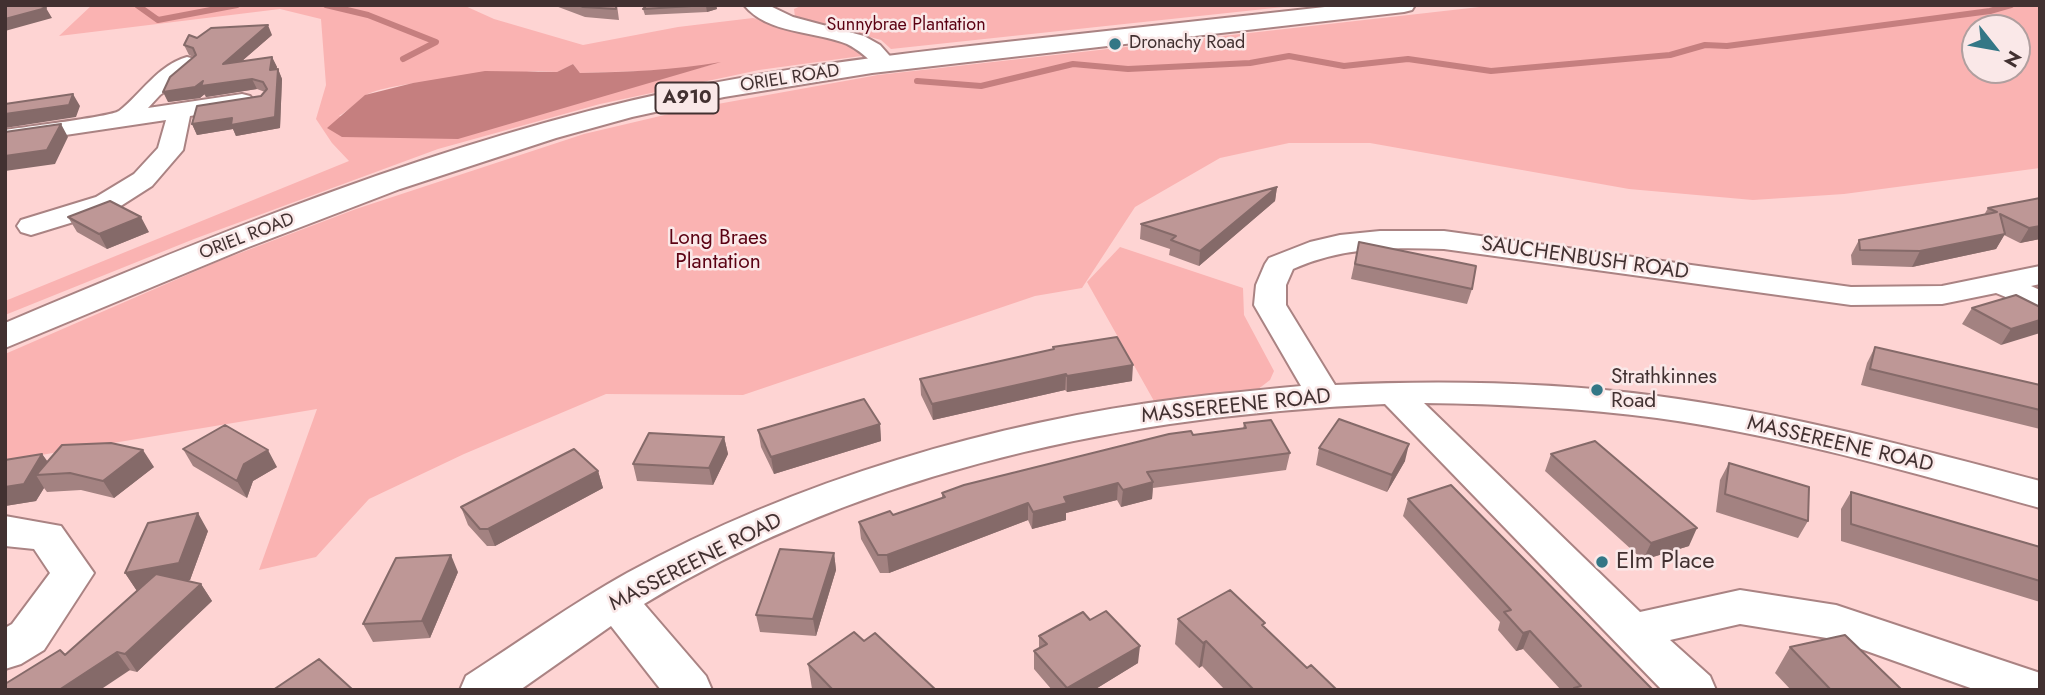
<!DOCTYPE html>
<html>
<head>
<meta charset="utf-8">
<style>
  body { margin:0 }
  #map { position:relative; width:2045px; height:695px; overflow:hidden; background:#fed4d3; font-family:Jost,sans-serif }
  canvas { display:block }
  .frame { position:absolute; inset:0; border:7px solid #423131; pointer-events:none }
  .north { position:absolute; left:1961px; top:14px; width:70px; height:70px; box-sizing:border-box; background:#fae8e8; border:2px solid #b09f9f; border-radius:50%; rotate:121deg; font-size:19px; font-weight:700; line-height:28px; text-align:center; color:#423131 }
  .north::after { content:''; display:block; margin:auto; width:24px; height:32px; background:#337786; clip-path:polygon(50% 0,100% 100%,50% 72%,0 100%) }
</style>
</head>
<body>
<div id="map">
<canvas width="2045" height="695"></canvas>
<div class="frame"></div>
<div class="north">N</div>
</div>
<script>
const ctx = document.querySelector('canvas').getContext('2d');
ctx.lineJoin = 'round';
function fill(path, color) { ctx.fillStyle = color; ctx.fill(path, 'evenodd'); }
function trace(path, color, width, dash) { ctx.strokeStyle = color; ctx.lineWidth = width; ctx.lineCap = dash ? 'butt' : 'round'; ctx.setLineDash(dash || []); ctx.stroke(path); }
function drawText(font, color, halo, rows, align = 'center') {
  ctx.font = font + ' Jost,sans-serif'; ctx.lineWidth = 5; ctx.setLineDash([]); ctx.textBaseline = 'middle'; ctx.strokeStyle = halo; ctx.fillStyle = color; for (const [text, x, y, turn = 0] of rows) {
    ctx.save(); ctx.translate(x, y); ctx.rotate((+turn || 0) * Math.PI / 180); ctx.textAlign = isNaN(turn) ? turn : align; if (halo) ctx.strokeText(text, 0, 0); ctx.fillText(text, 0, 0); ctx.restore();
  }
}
fill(new Path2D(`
  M92 5H463L494 19 583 45 678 27 753 18 864 46 861 56 759 70 600 104 438 149 194 239 5 315V301L349 161 332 143 316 119 326 85 321 19 280 9 59 36ZM573 64 580 73 673 70 714 64 435 138 414 136 339 116C349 110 356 103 365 96 385 81 506 74 538 71L557 72Z
  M803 5H1302L891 49 881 40 795 17 794 9Z
  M1497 5H2040V168L1844 194 1753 200 1629 189 1370 143H1289L1220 158 1135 207 1082 288 1035 296 743 395 606 394 464 454 369 499 316 557 259 570 317 409 5 461V354L219 261 356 209 584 134 690 109 878 75ZM1975 28H2017V70H1975Z
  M1120 247 1243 288 1244 315 1274 371 1270 380 1257 390 1154 401 1087 282Z`), '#fab3b2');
fill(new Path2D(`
  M721 62 458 139 342 137 327 128 365 95 413 83 485 71 557 72 573 64 580 73C628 72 674 70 721 62Z`), '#c57f7f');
trace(new Path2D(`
  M137 5 158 20 237 5
  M326 5 368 15 436 42 403 59
  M917 81 981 86 1073 64 1128 69 1250 63 1289 56 1344 66 1408 59 1491 71 1670 55 1705 45 1727 46 1990 11 2011 5`), '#c57f7f', 6);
const minor = new Path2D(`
  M744 5H768L793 17 864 36 880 45 896 63 893 68H877C868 58 859 50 847 44 815 31 767 34 744 5Z
  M187 57 195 59 198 64 195 69 160 95 148 108 242 94 250 96 254 101 250 106 190 116 183 150 152 186 116 209 31 235 21 232 17 226 21 220 96 197 134 174 158 148 166 120 5 144V130C23 127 110 117 119 111 141 94 158 65 187 57Z
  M1380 231H1444L1851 287 1942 286 2040 266V284L2031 286 2040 290V311L1996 293 1942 304 1851 305 1444 249C1391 247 1342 247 1293 269L1286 285V305L1335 385C1443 380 1550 382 1657 396 1787 413 1914 448 2040 481V508C1914 473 1787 436 1657 418 1580 408 1502 404 1424 403L1640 612 1740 590 1836 605 2040 673V690H1976L1833 639 1740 624 1670 640 1710 676 1716 690H1662L1385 404C1128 415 867 469 644 604L706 676 712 690H661L611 626 520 690H460L466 676C519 642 571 604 627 573 797 480 993 422 1185 398 1223 393 1262 390 1301 386L1254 305 1256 285 1265 264 1269 258 1310 242 1340 235Z
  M5 516 61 526 94 573 44 650 21 664 5 669V628L12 624 50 573 34 549 5 546Z`);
const primary = new Path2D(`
  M1343 5H1415L1412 10 1404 12 872 73 724 97 632 117 556 138 400 189 246 248 5 348V323C222 231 443 140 674 91 781 68 889 55 997 43 1113 30 1228 18 1343 5Z`);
trace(minor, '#aa8383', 4);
trace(primary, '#aa8383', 4);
fill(minor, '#fff');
fill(primary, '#fff');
fill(new Path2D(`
  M553 5H617L619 20 585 17Z
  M647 5H716L717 9 707 12 645 15 643 9Z
  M272 35 242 61 272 57 277 67 276 69H278L282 79 280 128 236 136 233 129 197 135 192 124 261 96 265 92 257 89 206 97 204 94 200 98 168 102 194 57 189 55 184 45 197 38Z
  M1277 187 1275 201 1199 266 1169 255 1170 249 1140 239 1141 224Z
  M2040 198V239L2020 243 2004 235 1996 249 1912 267 1852 265 1851 255 1859 240 1984 215 1988 208Z
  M68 217 149 232 107 249 77 232Z
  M1359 242 1472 289 1467 304 1351 279Z
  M2040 307 2001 345 1962 324 1972 308Z
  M1053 347 1132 381 1067 392 1065 390 933 420 921 395 920 379 1053 350Z
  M1875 347 2040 385V429L1861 385 1867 363Z
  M1244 423 1290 453 1286 470 1153 488 1152 499 1121 507 1117 500 1066 513V520L1032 529 1028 520 889 573H880L861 539 859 522 893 515 942 498V493L1193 435 1243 429Z
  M880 424 881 441 774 474 761 447 758 430Z
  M724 437 728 454 713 485 637 481 633 464Z
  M1319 448 1405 461 1387 492 1316 465Z
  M183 449 277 467 253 481 247 498 193 466Z
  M42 454 48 462 154 467 114 498 81 490 47 492 44 488 36 501 5 506V460Z
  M1551 454 1689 546 1643 560 1545 471Z
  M1729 463 1808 521 1798 538 1716 512 1720 480Z
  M598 471 603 488 495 546H487L468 525 461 507Z
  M1851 492 2040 547V602L1841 541V509Z
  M1408 499 1653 690H1561L1523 649 1516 651 1498 630 1500 622 1403 516Z
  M208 531 190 580 188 581 201 584 212 601 137 672 65 655 138 591H137L125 573Z
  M834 553 836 570 816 636 760 632 756 615Z
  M458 572 430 638 373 642 363 624Z
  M1178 619 1264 628 1307 668 1337 690H1225L1202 666 1199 668 1175 644Z
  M1090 620 1138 663 1094 690H1052L1034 669V651L1039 649V636Z
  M864 641 936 690 812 689 808 664Z
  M1790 647 1902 690H1791L1775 673Z`), '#a38281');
fill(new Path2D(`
  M716 5 717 9 707 12 706 6Z
  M46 8 52 18 5 31V19Z
  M268 25 272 35 227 74 223 64Z
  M272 57 277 67 274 80 270 70Z
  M278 69 282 79 280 128 236 136 233 129 197 135 192 124 232 118 275 117Z
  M252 79 257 89 206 97 205 94 200 98 168 102 163 92 203 81Z
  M73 94 80 106 76 117 5 128V114Z
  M61 124 68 137 55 164 5 171V156Z
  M1277 187 1275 201 1199 266 1200 251Z
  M141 217 149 232 107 249 99 234Z
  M2040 226V239L2020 243 2029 228Z
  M2005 234 1996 249 1912 267 1920 251Z
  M2040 320V333L2001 345 2011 329Z
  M1133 365 1132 381 1067 392V376Z
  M1066 374 1065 390 933 420 932 404Z
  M880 424 881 441 774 474 771 457Z
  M724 437 728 454 713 485 709 468Z
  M1409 444 1405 461 1387 492 1392 475Z
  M143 450 154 467 114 498 103 481Z
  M268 450 277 467 253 481 247 498 237 481 244 464Z
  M42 454 54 471 36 475 44 488 36 501 5 506V487Z
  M598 471 603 488 495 546 488 529Z
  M1153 482 1152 499 1121 507 1123 490Z
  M1118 483 1117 500 1066 513V520L1032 529 1033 512 1064 497Z
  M1028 503V520L889 573 887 555Z
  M198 513 208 531 190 580 137 591 125 573Z
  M1697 528 1689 546 1643 560 1651 543Z
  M834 553 836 570 816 636 813 619Z
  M451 555 458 572 430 638 422 621Z
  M201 584 212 601 137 672 125 654Z
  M1530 631 1523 649 1516 651 1523 633Z
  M1206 641 1202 666 1199 668 1203 643Z
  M1140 646 1138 663 1094 690H1067V688Z
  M117 652 130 670 100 690H59Z`), '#856a69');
const building = new Path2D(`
  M5 5H39L46 8 5 19Z
  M579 5H616V9L583 7Z
  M647 5H708L643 9Z
  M268 25 223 64 272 57 270 70 278 69 275 117 231 125 232 118 192 124 197 106 261 96 267 89 263 82 252 79 201 86 203 81 195 87 163 92 170 77 196 55 193 48 184 45 189 35 197 38 211 28Z
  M73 94 69 105 5 114V104Z
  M61 124 47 150 5 156V132Z
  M1277 187 1200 251 1171 240 1176 236 1141 224Z
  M2040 198V226L2029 228 2000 214 2005 234 1920 251 1860 250 1859 240 1997 212 1988 208Z
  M110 201 141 217 99 234 68 217Z
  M1359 242 1476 266 1472 289 1355 264Z
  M2016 295 2040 307V320L2011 329 1972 308Z
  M1117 337 1133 365 1067 376 1066 374 932 404 920 379 1054 349 1053 347Z
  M1875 347 2040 385V410L1870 369Z
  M864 399 880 424 771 457 758 430Z
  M1339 419 1409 444 1392 475 1319 448Z
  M1271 420 1290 453 1147 472 1153 482 1123 490 1118 483 1064 497 1067 503 1033 512 1028 503 887 555H878L859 522 890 511 893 515 945 497 942 493 964 485 1169 434 1191 431 1193 435 1246 428 1244 423Z
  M225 425 268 450 244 464 237 481 183 449Z
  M649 433 724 437 709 468 633 464Z
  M1595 441 1697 528 1651 543 1551 454Z
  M111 443 143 450 103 481 70 473 36 475 62 445Z
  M574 449 598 471 488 529H480L461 507Z
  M42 454 24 484 5 487V460Z
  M1729 463 1809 487 1808 521 1725 494Z
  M1451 485 1653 690H1575L1574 688 1581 686 1530 631 1523 633 1504 612 1511 610 1408 499Z
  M1851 492 2040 547V581L1851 524Z
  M198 513 179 563 125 573 148 523Z
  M780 549 834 553 813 619 756 615Z
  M451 555 422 621 363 624 396 558Z
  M156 574 201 584 125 654 117 652 59 690H5V684L60 650 65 655Z
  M1230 590 1265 623 1262 625 1307 668 1311 665 1337 690H1254L1206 641 1203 643 1178 619Z
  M1106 611 1140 646 1067 688 1034 651 1047 644 1039 636 1083 612 1090 620Z
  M854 632 864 641 875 633 936 690H833L808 664Z
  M1845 635 1902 690H1831L1790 647Z
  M319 659 353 690H273Z`);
fill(building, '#be9796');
trace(building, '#856a69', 2);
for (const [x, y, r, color] of [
  [1115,44,7,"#337786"],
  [1597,390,7,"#337786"],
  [1602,562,7,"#337786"]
]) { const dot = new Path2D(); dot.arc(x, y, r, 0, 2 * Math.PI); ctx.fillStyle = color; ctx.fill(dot); trace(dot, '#fae8e8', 2.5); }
drawText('18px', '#5b0213', '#fae8e8', [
  ["Sunnybrae Plantation",906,26]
]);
drawText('18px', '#423131', '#fae8e8', [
  ["Dronachy Road",1129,44]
], 'left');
drawText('18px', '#423131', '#fae8e8', [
  ["ORIEL ROAD",790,79,-9],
  ["ORIEL ROAD",247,237,-21]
]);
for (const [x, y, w] of [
  [687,98,63]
]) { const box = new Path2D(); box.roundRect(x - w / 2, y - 15.5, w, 31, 5); ctx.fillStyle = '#fae8e8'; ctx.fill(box); trace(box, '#423131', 2); }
drawText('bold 19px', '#423131', null, [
  ["A910",687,98]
]);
drawText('21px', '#5b0213', '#fae8e8', [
  ["Long Braes",718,239],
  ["Plantation",718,263]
]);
drawText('21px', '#423131', '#fae8e8', [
  ["SAUCHENBUSH ROAD",1585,259,8],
  ["MASSEREENE ROAD",1236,407,-6],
  ["MASSEREENE ROAD",1840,445,13],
  ["MASSEREENE ROAD",696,563,-27]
]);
drawText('21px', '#423131', '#fae8e8', [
  ["Strathkinnes",1611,378],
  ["Road",1611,402]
], 'left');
drawText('24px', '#423131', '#fae8e8', [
  ["Elm Place",1616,562]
], 'left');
</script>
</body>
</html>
